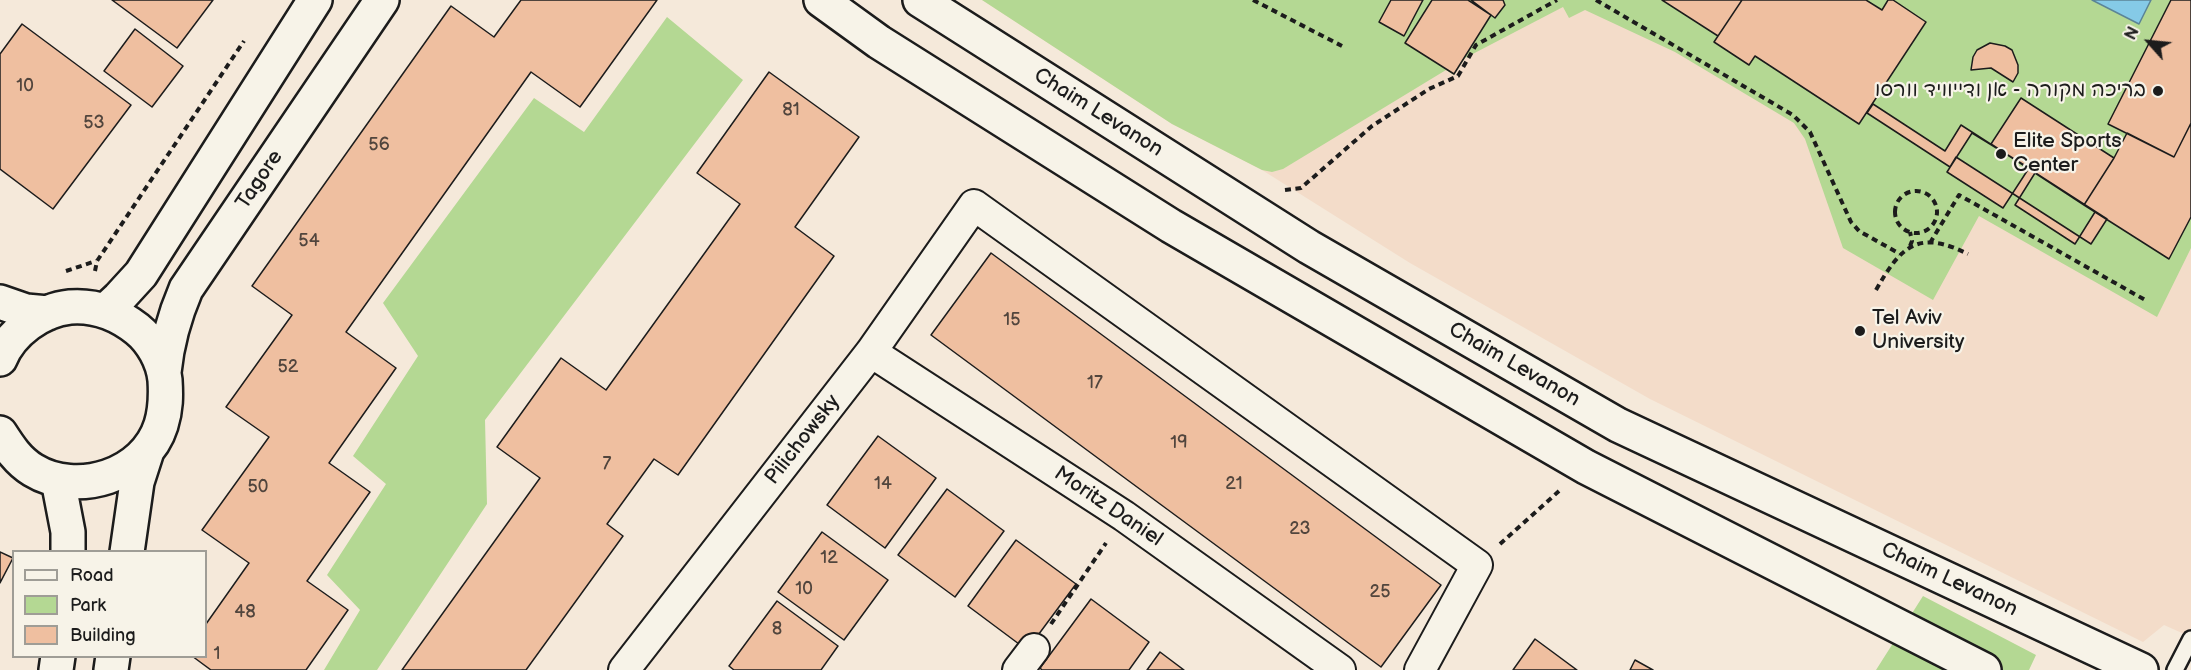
<!DOCTYPE html>
<html>
<head>
<meta charset="utf-8">
<style>
  body { margin:0 }
  #map { position:relative; width:2191px; height:670px; overflow:hidden; background:#f5e9da; font-family:"Balsamiq Sans",sans-serif }
  canvas { display:block }
  .legend { position:absolute; left:12px; top:550px; width:195px; height:108px; box-sizing:border-box; background:#f7f3e8; border:2px solid #9f9d96; margin:0; padding:8px 10px; list-style:none; font-size:18px; color:#1c1c1c }
  .legend li { display:flex; align-items:center; gap:12px; height:30px }
  .legend b { width:30px; border:2px solid #9f9d96 }
  .north { position:absolute; left:2119px; top:12px; width:60px; height:60px; -webkit-text-stroke:4px #f7f3e8; paint-order:stroke; rotate:297deg; font-size:16px; font-weight:700; line-height:24px; text-align:center; color:#1c1c1c }
  .north::after { content:''; display:block; margin:auto; width:21px; height:27px; background:#1c1c1c; clip-path:polygon(50% 0,100% 100%,50% 72%,0 100%) }
</style>
</head>
<body>
<div id="map">
<canvas width="2191" height="670"></canvas>
<ul class="legend">
<li><b style="height:8px;background:#f7f3e8"></b>Road</li>
<li><b style="height:16px;background:#b4d893"></b>Park</li>
<li><b style="height:16px;background:#efbfa0"></b>Building</li>
</ul>
<div class="north">N</div>
</div>
<script>
const ctx = document.querySelector('canvas').getContext('2d');
ctx.lineJoin = 'round';
function fill(path, color) { ctx.fillStyle = color; ctx.fill(path, 'evenodd'); }
function trace(path, color, width, dash) { ctx.strokeStyle = color; ctx.lineWidth = width; ctx.lineCap = dash ? 'butt' : 'round'; ctx.setLineDash(dash || []); ctx.stroke(path); }
function drawText(font, color, halo, rows, align = 'center') {
  ctx.font = font + ' "Balsamiq Sans","Playpen Sans Hebrew",sans-serif'; ctx.lineWidth = 4.5; ctx.setLineDash([]); ctx.textBaseline = 'middle'; ctx.strokeStyle = halo; ctx.fillStyle = color; for (const [text, x, y, turn = 0] of rows) {
    ctx.save(); ctx.translate(x, y); ctx.rotate((+turn || 0) * Math.PI / 180); ctx.textAlign = isNaN(turn) ? turn : align; if (halo) ctx.strokeText(text, 0, 0); ctx.fillText(text, 0, 0); ctx.restore();
  }
}
fill(new Path2D(`
  M982 0H2191V637L2164 625 2143 642 1650 399 1410 263 1262 170 1172 124Z`), '#f3dcc9');
fill(new Path2D(`
  M982 0H2191V248L2157 317 1979 216 1933 300 1843 248 1805 139 1794 123 1675 52 1585 10 1569 18 1563 7 1465 58 1454 75 1446 70 1283 169 1272 172 1262 170 1172 124Z
  M667 17 743 80 485 420 487 504 377 670H324L360 610 327 575 386 484 353 456 418 356 383 303 534 98 584 132Z
  M1923 596 2036 655 2029 670H1876Z`), '#b4d893');
const water = new Path2D(`
  M2092 0H2151L2139 24Z`);
fill(water, '#85cae7');
trace(water, '#5b8496', 1.5);
const building = new Path2D(`
  M112 0H213L177 48Z
  M521 0H657L580 107 531 72 346 332 396 368 329 463 370 492 307 581 348 610 306 670H211L192 656H206V624L249 563 202 530 269 437 226 407 292 315 252 286 451 6 494 37Z
  M1391 0H1423L1404 36 1379 22Z
  M1432 0H1468L1491 15 1454 74 1405 43Z
  M1471 0H1503L1505 5 1495 18Z
  M1662 0H1742L1718 36Z
  M1742 0H1866L1882 10 1888 0H1893L1926 22 1859 124 1755 56 1749 65 1714 42Z
  M2171 0H2191V123L2174 157 2108 124Z
  M22 24 131 105 53 209 0 169V54Z
  M135 29 183 66 152 107 104 71Z
  M1990 43 2005 46 2012 50 2018 65V73L2013 82 1991 68 1971 70 1973 57 1977 50Z
  M769 72 859 137 795 227 834 256 678 475 654 459 607 524 623 536 526 670H402L540 478 497 447 561 358 606 390 740 204 697 173Z
  M2021 98 2114 158 2084 205 1991 144Z
  M1873 104 1945 151 1961 125 2107 219 2091 244 1956 157 1950 167 1867 113Z
  M2191 123V217L2169 259 2084 205 2114 158 2127 133 2174 157Z
  M1972 133 2029 168 2003 208 1947 172Z
  M2035 173 2095 212 2075 244 2015 205Z
  M991 253 1441 585 1381 667 931 335Z
  M878 436 936 478 885 548 827 505Z
  M947 489 1004 531 955 597 898 555Z
  M822 532 888 580 844 640 778 592Z
  M1016 540 1076 584 1027 650 968 606Z
  M0 552 13 558 0 583Z
  M1091 599 1149 642 1129 670H1042L1040 668Z
  M777 601 838 646 821 670H734L729 666Z
  M1535 639 1577 670H1513Z
  M1160 652 1184 670H1147Z
  M1635 660 1653 670H1630Z`);
fill(building, '#efbfa0');
trace(building, '#1c1c1c', 1.5);
const service = new Path2D(`
  M2175 670 2191 639`);
const minor = new Path2D(`
  M871 352 1124 516 1340 670
  M624 670 871 352 974 205 1477 565 1420 670
  M1018 670 1034 649`);
const tertiary = new Path2D(`
  M0 302 26 311 48 313
  M105 311 119 298 141 274 315 0
  M0 359C11 332 41 310 70 307 95 305 118 314 137 329 152 341 163 361 165 380 166 396 166 409 161 425 145 476 77 497 33 470 18 461 9 447 0 433
  M164 372C167 342 174 317 186 289L382 0
  M58 480 68 532V552
  M127 552 137 482 147 451
  M56 670 58 656
  M111 670 113 656`);
const secondary = new Path2D(`
  M821 0 879 42 1171 226 1586 467 1984 670
  M920 0 1309 247 1618 425 2141 670`);
trace(service, '#1c1c1c', 20);
trace(minor, '#1c1c1c', 34);
trace(tertiary, '#1c1c1c', 38);
trace(secondary, '#1c1c1c', 38);
trace(new Path2D(`
  M1253 0 1342 46
  M1596 0 1793 115 1810 132 1851 222 1859 231 1900 254
  M1285 190 1301 188 1372 126 1429 89 1458 76 1476 45 1557 0
  M1895 212a21 21 0 1 1 42 0a21 21 0 1 1-42 0Z
  M1930 243 1959 195 2147 301
  M1910 246 1912 241 1910 232
  M66 271 96 261
  M95 271 97 261 244 41
  M1876 290C1901 246 1918 229 1968 254
  M1500 544 1559 491
  M1051 624 1106 543`), '#1c1c1c', 4, [6, 4.5]);
trace(service, '#f7f3e8', 15);
trace(minor, '#f7f3e8', 30);
trace(tertiary, '#f7f3e8', 33);
trace(secondary, '#f7f3e8', 33);
for (const [x, y, r, color] of [
  [2158,91,6,"#1c1c1c"],
  [2001,154,6,"#1c1c1c"],
  [1860,331,6,"#1c1c1c"]
]) { const dot = new Path2D(); dot.arc(x, y, r, 0, 2 * Math.PI); ctx.fillStyle = color; ctx.fill(dot); trace(dot, '#f7f3e8', 2); }
drawText('18px', '#51453d', null, [
  ["10",25,86],
  ["81",791,110],
  ["53",94,123],
  ["56",379,145],
  ["54",309,241],
  ["15",1012,320],
  ["52",288,367],
  ["17",1095,383],
  ["19",1179,443],
  ["7",607,464],
  ["14",883,484],
  ["21",1234,484],
  ["50",258,487],
  ["23",1300,529],
  ["12",829,558],
  ["10",804,589],
  ["25",1380,592],
  ["48",245,612],
  ["8",777,629],
  ["1",217,654]
]);
drawText('21px', '#1c1c1c', '#f7f3e8', [
  ["בריכה מקורה - אן ודייוויד וורסו",2146,91,"right"],
  ["Elite Sports",2013,142],
  ["Center",2013,166],
  ["Tel Aviv",1872,319],
  ["University",1872,343]
], 'left');
drawText('21px', '#1c1c1c', '#f7f3e8', [
  ["Chaim Levanon",1098,113,32],
  ["Tagore",260,180,-56],
  ["Chaim Levanon",1514,365,30],
  ["Pilichowsky",803,440,-52],
  ["Moritz Daniel",1108,507,34],
  ["Chaim Levanon",1949,580,25]
]);
</script>
</body>
</html>
